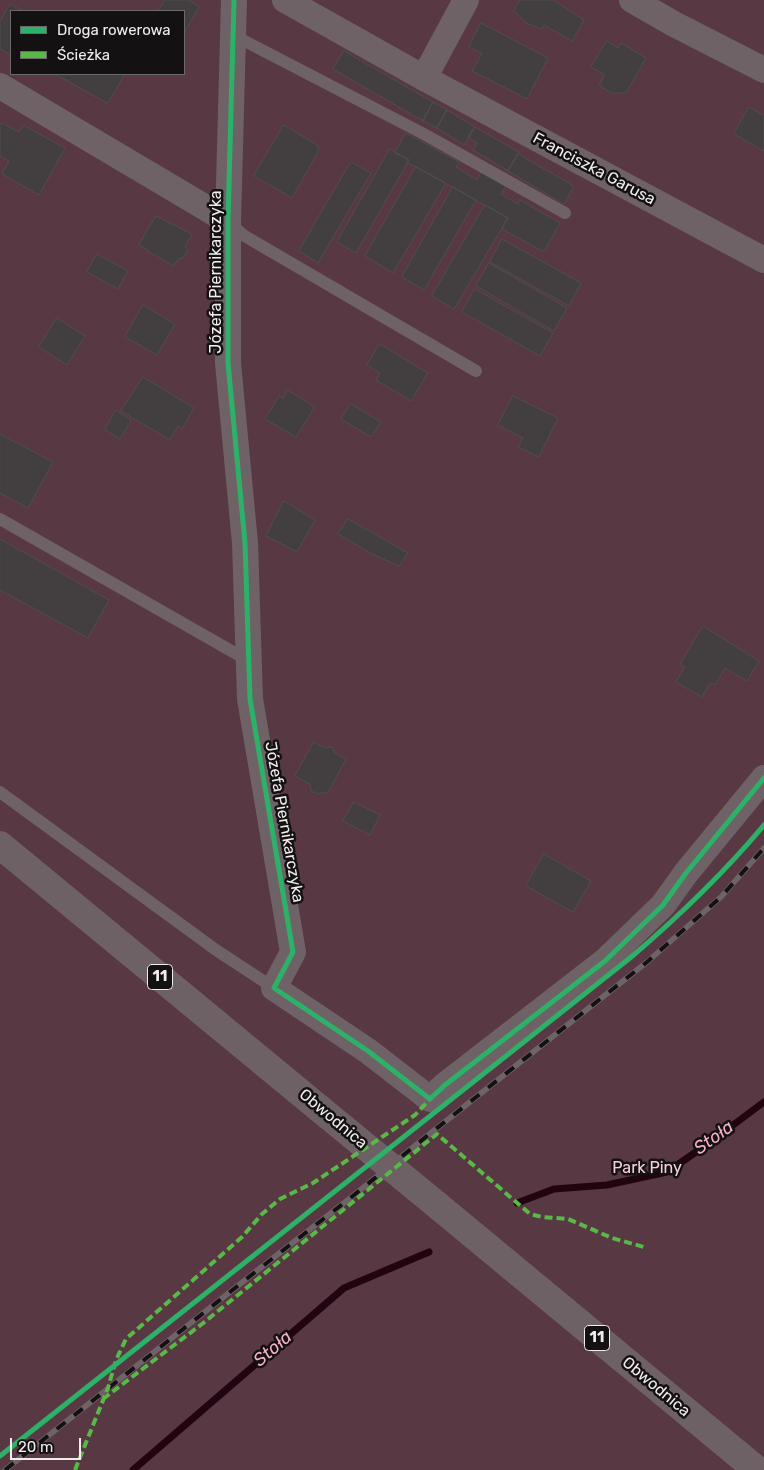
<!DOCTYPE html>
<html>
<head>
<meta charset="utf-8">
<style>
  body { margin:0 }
  #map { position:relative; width:764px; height:1470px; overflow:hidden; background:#2d282a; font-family:Rubik,sans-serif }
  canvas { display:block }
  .legend { position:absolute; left:10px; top:10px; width:175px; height:65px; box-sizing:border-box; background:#141112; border:1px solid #6c696a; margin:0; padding:6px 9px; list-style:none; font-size:15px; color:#f1ecee }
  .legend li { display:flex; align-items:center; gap:10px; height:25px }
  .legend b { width:25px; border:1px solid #6c696a }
  .scale { position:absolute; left:10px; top:1438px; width:71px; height:22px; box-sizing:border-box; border:2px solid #f1ecee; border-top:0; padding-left:6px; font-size:15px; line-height:18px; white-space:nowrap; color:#f1ecee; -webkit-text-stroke:4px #141112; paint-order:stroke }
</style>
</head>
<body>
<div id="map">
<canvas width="764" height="1470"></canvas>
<ul class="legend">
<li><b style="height:6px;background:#2db169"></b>Droga rowerowa</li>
<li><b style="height:6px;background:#58b947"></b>Ścieżka</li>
</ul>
<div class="scale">20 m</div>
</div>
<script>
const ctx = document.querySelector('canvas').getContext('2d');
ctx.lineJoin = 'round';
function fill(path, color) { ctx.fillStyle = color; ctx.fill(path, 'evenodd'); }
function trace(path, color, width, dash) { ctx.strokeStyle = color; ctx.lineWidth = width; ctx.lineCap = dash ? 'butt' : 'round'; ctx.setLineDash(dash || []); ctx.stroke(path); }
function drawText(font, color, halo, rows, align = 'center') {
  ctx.font = font + ' Rubik,sans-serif'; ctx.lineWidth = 5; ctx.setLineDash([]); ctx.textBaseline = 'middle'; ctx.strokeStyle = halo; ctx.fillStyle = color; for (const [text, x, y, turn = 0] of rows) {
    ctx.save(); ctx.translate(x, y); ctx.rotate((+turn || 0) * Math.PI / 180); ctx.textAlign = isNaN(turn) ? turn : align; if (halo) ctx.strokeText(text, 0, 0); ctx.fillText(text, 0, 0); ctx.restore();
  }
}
fill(new Path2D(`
  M0 0H764V1470H0ZM11 11H184V74H11Z`), '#583843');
trace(new Path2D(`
  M517 1203 554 1189 607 1185 667 1172 709 1143 764 1102
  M133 1470 344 1288 429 1252`), '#200511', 7);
const building = new Path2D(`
  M165 0H189L199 7 184 33V11H158Z
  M520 0H553L584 20 572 41 544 25 542 29 526 23 514 11Z
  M10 4 23 11H11V55L0 49V22Z
  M481 23 548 58 527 99 472 71 482 53 469 47Z
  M607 41 618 48 621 43 646 58 626 93H611L599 85 605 75 591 67Z
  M344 51 433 102 423 121 333 69Z
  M55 74H125L108 103Z
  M433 102 447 110 437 128 423 121Z
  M749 107 764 116V151L734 134Z
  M447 110 475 127 464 145 437 128Z
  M2 123 19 132 23 125 65 148 39 195 2 174 9 161 0 156V126Z
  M284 125 317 145 319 150 292 198 254 176Z
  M475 127 519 152 508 171 473 150 477 143 468 137Z
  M406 133 459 162 456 167 477 180 482 170 507 184 501 194 518 204 520 200 560 223 544 252 502 229 508 218 407 162 409 160 395 153Z
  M390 149 409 160 356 253 337 242Z
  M518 154 574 186 564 204 508 171Z
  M351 162 371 173 318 263 299 251Z
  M416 167 446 183 393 273 365 256Z
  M453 187 476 200 424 290 402 277Z
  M485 205 508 218 454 309 432 296Z
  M156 216 192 234 185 246 188 250 183 258 178 259 174 266 147 251 148 250 139 245Z
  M502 239 581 283 569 306 490 262Z
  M97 254 128 271 118 289 87 272Z
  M489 263 567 308 554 331 476 286Z
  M475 289 553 333 540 356 462 312Z
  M143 305 175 324 157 355 125 337Z
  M57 318 85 336 67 365 39 347Z
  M380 344 428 373 411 401 376 380 380 373 367 365Z
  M143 377 194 408 182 429 178 426 170 440 121 411Z
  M287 390 315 407 296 437 265 419 279 396 283 398Z
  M513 396 558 418 539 457 518 447 523 438 498 425Z
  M351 404 381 422 371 437 341 419Z
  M116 410 131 420 120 439 105 430Z
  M0 434 53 462 28 508 0 493Z
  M284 501 315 520 297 552 266 536Z
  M348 519 408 553 399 566 372 554 338 534Z
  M0 539 109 600 88 638 0 590Z
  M703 626 759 661 747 681 725 668 715 685 710 683 702 697 676 682 685 667 680 665Z
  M314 742 325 748 332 747 335 753 346 759 327 794 323 792 318 794 311 791 310 784 295 776Z
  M354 802 380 815 370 835 343 821Z
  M544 854 591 881 573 912 526 886Z`);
fill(building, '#433f41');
trace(building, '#514d4f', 1);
trace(new Path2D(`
  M233 35 422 133 565 213
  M230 223 243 235 476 371
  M0 519 249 661
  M0 792 216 950 274 988`), '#6e6266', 12);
trace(new Path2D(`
  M234 0 228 221V363L245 543 250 699 293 952 274 988 368 1051 430 1099 445 1085 605 961 663 905 686 873 764 778
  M285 0 424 78 764 260
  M632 0 674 24 764 70
  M424 78 466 0
  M0 86 228 221`), '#6e6266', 26);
trace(new Path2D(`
  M0 845 320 1109
  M437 1205 757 1470`), '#6e6166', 28);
const rail = new Path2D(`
  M5 1470 259 1269 349 1199 432 1132 647 962 721 897 764 848`);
trace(rail, '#6e6468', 5.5);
trace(rail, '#141112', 4, [11]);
trace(new Path2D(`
  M320 1109 437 1205`), '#6e6166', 28);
trace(new Path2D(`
  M103 1399 202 1324 437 1134 530 1214 542 1217 568 1219 612 1238 644 1247
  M75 1470 108 1388 116 1360 126 1339 242 1237 262 1214 280 1199 313 1183 415 1115 430 1099`), '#58b947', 4, [8, 4]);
trace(new Path2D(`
  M234 0 228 221V363L245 543 250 699 293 952 274 988 368 1051 430 1099 445 1085 605 961 663 905 686 873 764 778
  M0 1456 630 958C678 917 723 874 764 825`), '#2db169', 5);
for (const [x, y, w] of [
  [160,977,25],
  [597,1338,25]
]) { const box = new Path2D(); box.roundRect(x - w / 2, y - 12.5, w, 25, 4); ctx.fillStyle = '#141112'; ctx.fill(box); trace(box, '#f1ecee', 1); }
drawText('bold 15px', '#f1ecee', null, [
  ["11",160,977],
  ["11",597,1338]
]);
drawText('16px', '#f1ecee', '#141112', [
  ["Franciszka Garusa",594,169,28],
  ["Józefa Piernikarczyka",216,272,-90],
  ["Józefa Piernikarczyka",284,822,80],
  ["Obwodnica",333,1119,40],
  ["Obwodnica",656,1387,40]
]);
drawText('16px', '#facfdd', '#141112', [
  ["Park Piny",647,1168]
]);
drawText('italic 18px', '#f5b0c8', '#141112', [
  ["Stoła",714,1138,-36],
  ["Stoła",273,1349,-41]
]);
</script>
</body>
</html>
